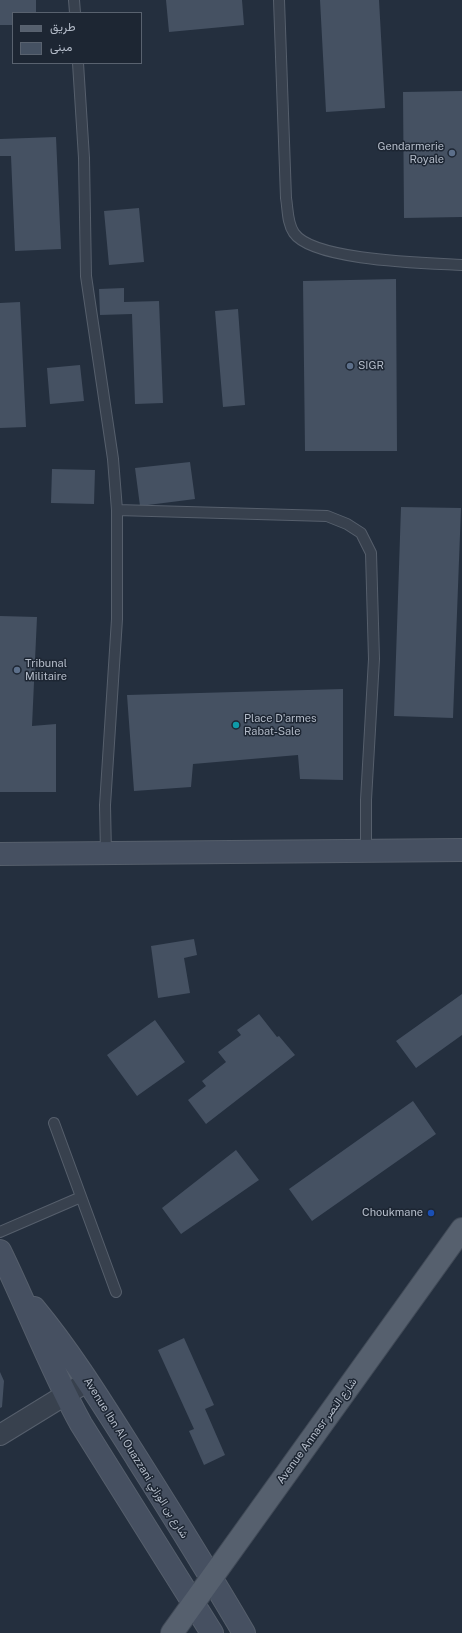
<!DOCTYPE html>
<html>
<head>
<meta charset="utf-8">
<style>
  body { margin:0 }
  #map { position:relative; width:462px; height:1633px; overflow:hidden; background:#242f3e; font-family:"Public Sans",Vazirmatn,sans-serif }
  canvas { display:block }
  .legend { position:absolute; left:12px; top:12px; width:130px; height:52px; box-sizing:border-box; background:#1d2633; border:1px solid #59626f; margin:0; padding:5px 7px; list-style:none; font-size:12px; color:#b4bcc9 }
  .legend li { display:flex; align-items:center; gap:8px; height:20px }
  .legend b { width:20px; border:1px solid #59626f }
</style>
</head>
<body>
<div id="map">
<canvas width="462" height="1633"></canvas>
<ul class="legend">
<li><b style="height:5px;background:#56606e"></b>طريق</li>
<li><b style="height:11px;background:#455162"></b>مبنى</li>
</ul>
</div>
<script>
const ctx = document.querySelector('canvas').getContext('2d');
ctx.lineJoin = 'round';
function fill(path, color) { ctx.fillStyle = color; ctx.fill(path, 'evenodd'); }
function trace(path, color, width, dash) { ctx.strokeStyle = color; ctx.lineWidth = width; ctx.lineCap = dash ? 'butt' : 'round'; ctx.setLineDash(dash || []); ctx.stroke(path); }
function drawText(font, color, halo, rows, align = 'center') {
  ctx.font = font + ' "Public Sans",Vazirmatn,sans-serif'; ctx.lineWidth = 3; ctx.setLineDash([]); ctx.textBaseline = 'middle'; ctx.strokeStyle = halo; ctx.fillStyle = color; for (const [text, x, y, turn = 0] of rows) {
    ctx.save(); ctx.translate(x, y); ctx.rotate((+turn || 0) * Math.PI / 180); ctx.textAlign = isNaN(turn) ? turn : align; if (halo) ctx.strokeText(text, 0, 0); ctx.fillText(text, 0, 0); ctx.restore();
  }
}
fill(new Path2D(`
  M0 0H36V13H13V25H0Z
  M166 0H242L244 25 169 32Z
  M320 0H379L385 108 326 112Z
  M462 91V217L404 218 403 92Z
  M56 137 61 249 15 251 11 156H0V139Z
  M139 208 144 262 109 265 104 211Z
  M396 279 397 451H305L303 281Z
  M124 288V302L159 301 163 403 135 404 132 314 100 315 99 289Z
  M20 302 26 427 0 428V303Z
  M238 309 245 405 223 407 215 311Z
  M80 365 84 401 50 404 47 368Z
  M190 462 195 499 140 506 135 468Z
  M52 469 95 470 94 504 51 503Z
  M401 507 461 508 453 718 394 716Z
  M0 616 37 617 32 726 56 724V792H0Z
  M343 689V780L300 779 298 755 193 764 191 787 134 791 127 695Z
  M194 939 197 955 184 958 190 993 158 998 151 946Z
  M462 994V1035L416 1068 396 1041Z
  M259 1014 277 1037 279 1036 295 1055 206 1124 188 1100 206 1086 202 1081 226 1062 218 1052 241 1035 237 1030Z
  M155 1020 185 1062 137 1096 107 1055Z
  M413 1101 436 1134 312 1221 289 1189Z
  M236 1150 259 1180 181 1234 162 1208Z
  M184 1338 214 1405 205 1409 225 1455 204 1465 189 1431 194 1429 158 1350Z
  M0 1372 4 1381 2 1407 0 1408Z`), '#455162');
const lane = new Path2D(`
  M74 0 75 13
  M279 0 286 198C288 209 287 223 294 233 313 261 428 263 462 265
  M78 63 84 158 86 276 113 459 117 510V619L105 805 106 854
  M117 510 327 516 347 524 361 533 371 553 374 659 366 800V851
  M54 1123 116 1292
  M0 1232 81 1197`);
const street = new Path2D(`
  M0 1435 88 1381`);
const secondary = new Path2D(`
  M0 854 462 850
  M0 1251C28 1308 50 1368 81 1424L212 1633
  M34 1308C73 1355 105 1408 138 1460 174 1517 210 1575 244 1633`);
const primary = new Path2D(`
  M172 1633 462 1229`);
trace(lane, '#565f6c', 12);
trace(street, '#565f6c', 22);
trace(secondary, '#565f6c', 24);
trace(primary, '#414a57', 24);
trace(lane, '#38414e', 10);
trace(street, '#38414e', 20);
trace(secondary, '#465061', 22);
trace(primary, '#56606e', 22);
for (const [x, y, r, color] of [
  [452,153,4,"#5c6f8a"],
  [350,366,4,"#5c6f8a"],
  [17,670,4,"#5c6f8a"],
  [236,725,4,"#0f9aa8"],
  [431,1213,4,"#1a4fb4"]
]) { const dot = new Path2D(); dot.arc(x, y, r, 0, 2 * Math.PI); ctx.fillStyle = color; ctx.fill(dot); trace(dot, '#1d2633', 1.5); }
drawText('11px', '#b4bcc9', '#1d2633', [
  ["Gendarmerie",444,147,"right"],
  ["Royale",444,160,"right"],
  ["SIGR",358,366],
  ["Tribunal",25,664],
  ["Militaire",25,677],
  ["Place D'armes",244,719],
  ["Rabat-Sale",244,732],
  ["Choukmane",423,1213,"right"]
], 'left');
drawText('11px', '#b4bcc9', '#1d2633', [
  ["Avenue Annasr شارع النصر",317,1431,-54],
  ["Avenue Ibn Al Ouazzani شارع بن الوزاني",136,1458,58]
]);
</script>
</body>
</html>
